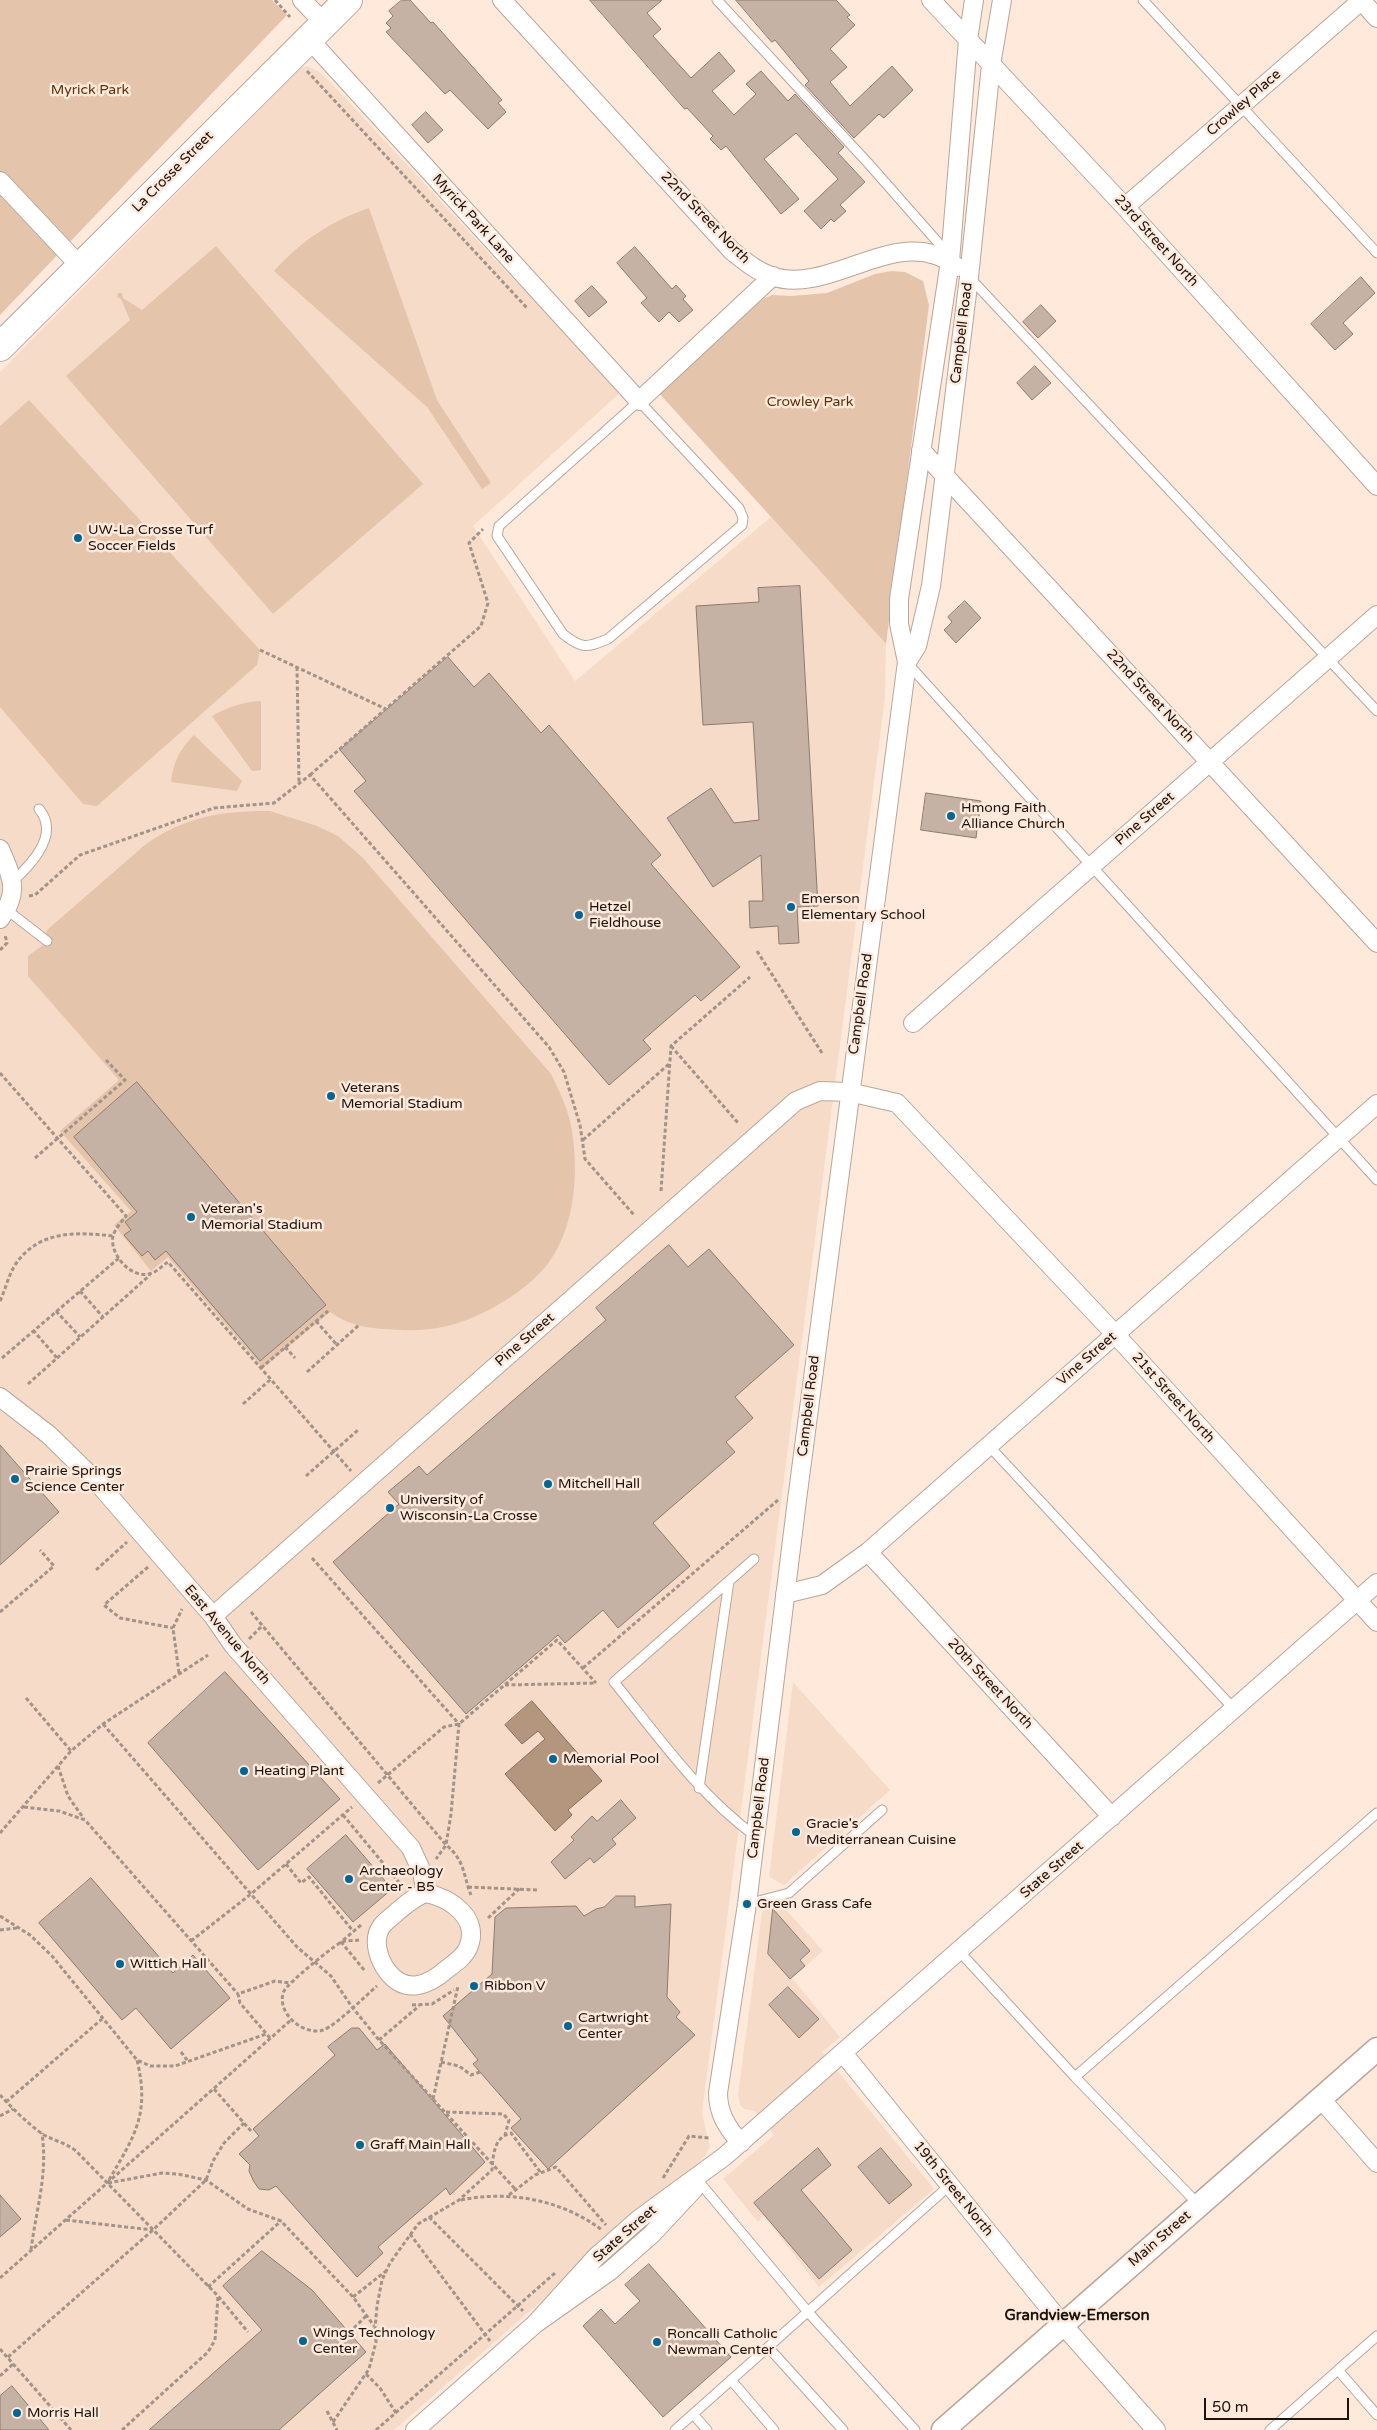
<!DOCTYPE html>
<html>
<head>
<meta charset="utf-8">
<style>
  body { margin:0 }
  #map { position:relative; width:1377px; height:2430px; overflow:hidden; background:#fee9db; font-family:"Varela Round",sans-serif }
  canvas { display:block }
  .scale { position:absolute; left:1204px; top:2398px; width:145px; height:22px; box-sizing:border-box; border:2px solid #1a130e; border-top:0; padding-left:6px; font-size:15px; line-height:18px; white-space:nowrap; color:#1a130e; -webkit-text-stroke:4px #fee9db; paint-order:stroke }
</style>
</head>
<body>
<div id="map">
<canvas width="1377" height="2430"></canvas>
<div class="scale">50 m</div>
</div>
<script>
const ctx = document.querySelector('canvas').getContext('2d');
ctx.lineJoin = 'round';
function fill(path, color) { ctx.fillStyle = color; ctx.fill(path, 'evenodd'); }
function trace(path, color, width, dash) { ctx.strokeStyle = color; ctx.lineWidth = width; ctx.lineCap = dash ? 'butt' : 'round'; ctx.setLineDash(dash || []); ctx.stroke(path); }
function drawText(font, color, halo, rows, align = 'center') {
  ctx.font = font + ' "Varela Round",sans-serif'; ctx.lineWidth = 5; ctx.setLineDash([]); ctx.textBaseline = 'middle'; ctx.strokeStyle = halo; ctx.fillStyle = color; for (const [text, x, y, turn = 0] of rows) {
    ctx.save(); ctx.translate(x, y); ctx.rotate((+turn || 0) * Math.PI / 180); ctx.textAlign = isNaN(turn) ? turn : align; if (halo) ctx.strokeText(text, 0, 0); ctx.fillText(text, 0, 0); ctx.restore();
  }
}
fill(new Path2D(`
  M307 66 318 71 337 89 496 261 622 391 473 526 575 681 771 517 886 644 885 697 702 2113 710 2147 704 2157 691 2170 394 2430H0V372L300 69Z
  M793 1682 890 1790 784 1885 769 1877Z
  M780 1903 823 1951 792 1978 840 2037 822 2052 934 2189 819 2287 764 2216 758 2222 723 2179 774 2135 755 2111 744 2109 740 2105 738 2095 763 1906 773 1907Z`), '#f6dcc8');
fill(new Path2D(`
  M0 0H272L287 15 0 315Z
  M369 208 437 400 491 483 482 489 427 407 274 271C301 241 331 221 369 208Z
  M216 246 423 484 273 614 66 376 130 320 121 299 117 297 118 293H122L123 298 142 310Z
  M892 271 905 272 923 281 929 305 886 644 658 392 763 299 772 295 791 296 827 293 875 274Z
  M29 400 260 650 257 665 97 806 83 804 0 707V426Z
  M261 701V770L252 771 212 716C228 707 242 702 261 701Z
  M194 735 242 781 237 791 171 782C173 762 180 749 194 735Z
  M270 811 317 826 338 836 362 857 551 1074C560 1092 569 1111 572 1131 579 1174 575 1230 546 1266 533 1282 514 1296 496 1306 466 1323 436 1332 402 1330 375 1329 352 1328 330 1312L263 1368 168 1257 151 1271 114 1225 131 1211 60 1131 119 1080 28 976V956L43 945 47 930 146 844C187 816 221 811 270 811Z`), '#e5c4ac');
const water = new Path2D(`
  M532 1701 602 1781 568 1810 572 1815 555 1831 505 1774 545 1739 538 1731 522 1744 505 1725Z`);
fill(water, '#b4957e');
trace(water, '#866e5c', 1);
const building = new Path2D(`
  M402 0H410L431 23 433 22 502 100 498 103 506 112 488 129 450 90 445 94 386 32 391 28 386 23 393 16 389 11Z
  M590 0H662L647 13 661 29 653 36 691 78 719 52 735 71 712 91 734 115 756 94 746 84 761 71 788 101 795 94 844 147 838 153 865 182 840 205 846 211 834 222 831 219 821 229 804 211 838 179 796 133 764 159 799 199 781 214 726 146 721 150 710 139 713 136 687 108 685 109Z
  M736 0H836L850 15 847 17 855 25 830 49 847 67 830 82 850 106 892 66 913 90 884 118 879 114 854 138 805 85 809 81 775 40 772 42Z
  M426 112 443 130 428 143 412 125Z
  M635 247 672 289 676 285 686 296 683 299 693 310 679 322 669 312 659 322 641 303 647 298 617 263Z
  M1361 277 1375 293 1343 323 1353 334 1335 350 1311 324Z
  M592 286 607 302 589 317 575 301Z
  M1041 305 1056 321 1038 338 1023 322Z
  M1035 366 1051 383 1032 400 1017 383Z
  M800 586 818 906 797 907 799 943 779 944 778 926 750 928 749 901H763L761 855 713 887 667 818 711 788 734 823 759 820 753 722 703 725 696 606 759 602 758 588Z
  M965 601 981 618 956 643 944 630 952 622 948 617Z
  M448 657 474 687 489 673 541 733 549 725 661 855 651 864 740 967 701 1001 695 995 643 1040 651 1049 609 1085 354 791 366 781 340 750Z
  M926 793 981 801 976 838 921 830Z
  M137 1082 326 1305 260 1361 166 1251 155 1260 148 1251 142 1256 124 1235 131 1230 125 1222 137 1212 74 1137Z
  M669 1245 688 1267 709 1249 794 1345 735 1397 753 1418 726 1442 735 1452 653 1523 690 1566 618 1628 603 1610 565 1643 558 1635 466 1714 333 1562 399 1504 388 1492 419 1466 427 1475 606 1320 596 1308Z
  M0 1445 59 1512 0 1565Z
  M225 1672 340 1799 258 1870 148 1743Z
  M621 1800 636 1818 612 1839 616 1844 594 1863 590 1858 565 1879 551 1862 574 1840 571 1837 592 1816 597 1821Z
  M346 1835 392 1889 353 1922 307 1869Z
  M91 1878 173 1973 193 1955 230 1998 171 2049 136 2008 122 2020 39 1923Z
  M616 1896H635V1907L671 1904 667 1997 680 2012 676 2017 695 2035 548 2169 511 2128 521 2119 473 2064 478 2060 443 2016 492 1974 495 1917 506 1908 576 1906 584 1916 596 1909 604 1907Z
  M773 1909 810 1951 800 1960 805 1966 790 1979 768 1954Z
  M788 1987 819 2019 799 2038 769 2005Z
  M352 2028H359L377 2050 385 2044 485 2162 450 2195 446 2188 378 2247 383 2253 357 2277 276 2186 269 2190 259 2189 254 2182 249 2171 250 2165 239 2154 259 2136 253 2129 335 2055 328 2047Z
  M818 2148 831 2165 801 2190 852 2250 819 2279 754 2203Z
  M881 2148 912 2185 889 2204 858 2167Z
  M0 2195 21 2219 0 2237Z
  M262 2251 312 2290 366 2352 279 2430H149L262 2330 223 2286Z
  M649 2264 731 2357 663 2417 583 2326 601 2309 615 2324 640 2301 625 2285Z
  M12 2386 49 2430H0V2396Z`);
fill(building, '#c5b2a4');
trace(building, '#8d7b6e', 1);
const service = new Path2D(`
  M717 0 868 163 949 255
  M1143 0 1377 253
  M970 278 1377 711
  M639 401 739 508 743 518 742 525 608 639C586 648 582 649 563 634L497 536 499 526Z
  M908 664 1377 1180
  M13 881C33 863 60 834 39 809
  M7 910 47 941
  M989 1446 1234 1709
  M754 1559 614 1682C658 1736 698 1794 755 1836
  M699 1788 729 1581
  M747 1904 789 1893 882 1810
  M959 1951 1075 2077 1199 2205
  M1075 2077 1377 1813
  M700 2183 808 2312 915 2430
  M1377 2336 1338 2370 1377 2415
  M768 2347 843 2430
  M731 2380 774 2430
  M693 2414 707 2430
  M675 2430 950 2185
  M1270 2430 1338 2370`);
const minor = new Path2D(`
  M302 0 324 23
  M502 0 732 251C745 261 756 271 771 276 832 297 899 220 957 267
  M931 0 1125 207 1377 486
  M1361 0 1377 18
  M308 38 639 401 773 276
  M0 181 80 266
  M1125 207 1362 0
  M921 450 1377 943
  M907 662 917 646 931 586 969 277 991 65 1002 0
  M0 849C12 877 20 892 0 919
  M913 1023 1377 615
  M0 1397 49 1435 97 1482 213 1616 233 1645 411 1848 422 1872 426 1893
  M868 1552 1112 1817
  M785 1594 822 1585 868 1552 1377 1104
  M213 1616 796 1101 820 1091 849 1092 897 1103 1115 1334 1377 1622
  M426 1893C450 1898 481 1918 468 1948 464 1957 455 1963 447 1969 429 1985 406 1995 388 1972 379 1961 372 1940 381 1927 385 1921 393 1916 398 1911 408 1903 414 1897 426 1893Z
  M843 2053 1063 2325 1156 2430
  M1320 2098 1377 2163
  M741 2143C727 2128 718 2113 718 2093L747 1904 797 1500 907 662 899 624V599L950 261 968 40 974 0
  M535 2324 596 2257 639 2219 725 2156 1377 1583
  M415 2430 535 2324 610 2271 652 2234 694 2189`);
const tertiary = new Path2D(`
  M943 2430 1377 2049`);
const primary = new Path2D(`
  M0 347 348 0`);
trace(service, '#b9a698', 11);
trace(minor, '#b9a698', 20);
trace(tertiary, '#b9a698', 25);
trace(primary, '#b9a698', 30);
trace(new Path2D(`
  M275 0 290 17
  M307 71 527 308
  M260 650 386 709
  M297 667 299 783
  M310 775 481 626 488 603 469 543 483 529
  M29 896 35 895 80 855 214 808 274 803 310 775 549 1047 564 1072 580 1125 585 1159 634 1215
  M0 950 7 943 5 935
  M757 951 822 1053
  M671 1046 739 1124
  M0 1073 126 1216C121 1222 115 1229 113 1236 109 1254 132 1281 152 1273 158 1271 163 1265 168 1262L351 1471
  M583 1140 669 1064
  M35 1158 125 1080 106 1060
  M661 1191 671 1046 750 977
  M80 1291 103 1317
  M0 1301C6 1288 9 1273 17 1262 41 1230 77 1232 113 1236
  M56 1311 80 1337
  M316 1321 337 1345
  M33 1330 57 1358
  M285 1347 295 1358
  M2 1358 119 1258
  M261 1368 328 1311
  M307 1372 359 1325
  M28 1384 150 1275
  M243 1404 271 1379
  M306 1476 358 1430
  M312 1558 459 1724 451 1814 446 1845 436 1859
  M148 1567 104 1605 120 1618 173 1628
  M96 1570 127 1542
  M0 1612 54 1566 40 1550
  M251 1612 446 1845C465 1860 463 1875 471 1895
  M249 1639 263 1625
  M583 1668 778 1500
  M179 1673 173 1628 182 1609
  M505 1685 596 1683
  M26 1698 71 1751
  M103 1724 297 1947 331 1976 352 2007 379 2040 516 2190
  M58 1766 68 1796 84 1819
  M378 1783 444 1727 459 1724 557 1640 596 1683
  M24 1807 59 1811 85 1820 238 1994
  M343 1815 402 1886
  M0 1833 71 1751 103 1724 208 1655
  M286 1864 301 1883 309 1877 353 1931
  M468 1887 537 1890
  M0 1916 30 1935 52 1956 137 2060 150 2066H175L266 2034
  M488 1918 520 1888
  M361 1925 341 1942 365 1971
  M0 1930 17 1928
  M359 1940C353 1941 345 1940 340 1943 331 1948 288 1983 284 1991 275 2012 303 2036 323 2030 337 2025 365 1996 377 1986
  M191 1941 251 1894 352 1807
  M412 2005 432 2004 454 1990
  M270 2038 240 2003 238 1994 275 1981 290 1983
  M379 2040 419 2006
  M181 2052 187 2060
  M441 2062 459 2066 471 2075 480 2072
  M214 2089 251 2131
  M0 2095C13 2109 28 2124 44 2135 55 2141 66 2143 76 2151L218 2296 248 2332
  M433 2099 458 1986
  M6 2102 102 2019
  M446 2112 503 2114 509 2120 505 2135
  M0 2116 13 2109
  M663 2178 689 2136 709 2138
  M109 2180C135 2135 150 2114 137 2060
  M108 2183 162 2173 178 2174 206 2180 248 2209 281 2221 353 2297 374 2326
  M509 2195 535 2175 556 2167 606 2225
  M461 2200C510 2190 562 2200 602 2230
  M429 2217 523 2311
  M66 2220 153 2230
  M410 2234 490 2341
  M31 2250C36 2209 48 2176 42 2133
  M0 2278 291 2020
  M208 2287 281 2221
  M353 2297 386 2271
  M354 2328 367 2315
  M0 2349 71 2430
  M8 2357 153 2230 206 2180 213 2161 224 2143 244 2123
  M366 2374 380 2388 396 2413
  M0 2376 13 2364
  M327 2411 337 2430
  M333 2422 369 2369 376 2342 375 2329 377 2306 382 2280 390 2263 418 2224 459 2200 492 2170C493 2155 494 2137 511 2133L541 2173
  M122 2430 208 2352 215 2340 218 2296
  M376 2430 555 2273`), '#a29288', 3, [4, 2.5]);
trace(service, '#fff', 9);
trace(minor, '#fff', 18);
trace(tertiary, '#fff', 22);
trace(primary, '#fff', 28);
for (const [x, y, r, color] of [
  [78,538,5,"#006795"],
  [951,816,5,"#006795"],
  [791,907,5,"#006795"],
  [579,915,5,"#006795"],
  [331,1096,5,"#006795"],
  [191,1217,5,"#006795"],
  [15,1479,5,"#006795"],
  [548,1484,5,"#006795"],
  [390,1508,5,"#006795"],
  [553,1759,5,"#006795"],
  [244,1771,5,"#006795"],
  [796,1832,5,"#006795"],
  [349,1879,5,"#006795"],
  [747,1904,5,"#006795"],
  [120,1964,5,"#006795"],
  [474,1986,5,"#006795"],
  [568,2026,5,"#006795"],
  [360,2145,5,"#006795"],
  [303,2341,5,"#006795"],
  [657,2342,5,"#006795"],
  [17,2413,5,"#006795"]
]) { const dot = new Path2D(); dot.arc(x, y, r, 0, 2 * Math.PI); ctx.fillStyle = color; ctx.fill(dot); trace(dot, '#fee9db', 2); }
drawText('14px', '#5c3108', '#fee9db', [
  ["Myrick Park",90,90],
  ["Crowley Park",810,402]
]);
drawText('14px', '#1a130e', '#fee9db', [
  ["Crowley Place",1244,103,-41],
  ["La Crosse Street",173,172,-45],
  ["22nd Street North",705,218,46],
  ["Myrick Park Lane",473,219,48],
  ["23rd Street North",1156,241,48],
  ["Campbell Road",962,333,-83],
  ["22nd Street North",1150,696,47],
  ["Pine Street",1145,819,-41],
  ["Campbell Road",861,1004,-82],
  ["Pine Street",525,1340,-41],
  ["Vine Street",1087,1359,-41],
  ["21st Street North",1173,1398,48],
  ["Campbell Road",809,1406,-83],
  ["East Avenue North",227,1635,50],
  ["20th Street North",990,1684,47],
  ["Campbell Road",759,1808,-83],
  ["State Street",1052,1870,-41],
  ["19th Street North",953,2189,51],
  ["State Street",625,2234,-41],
  ["Main Street",1160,2239,-41]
]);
drawText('14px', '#1a130e', '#fee9db', [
  ["UW-La Crosse Turf",88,530],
  ["Soccer Fields",88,546],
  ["Hmong Faith",961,808],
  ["Alliance Church",961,824],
  ["Emerson",801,899],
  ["Elementary School",801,915],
  ["Hetzel",589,907],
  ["Fieldhouse",589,923],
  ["Veterans",341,1088],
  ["Memorial Stadium",341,1104],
  ["Veteran's",201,1209],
  ["Memorial Stadium",201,1225],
  ["Prairie Springs",25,1471],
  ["Science Center",25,1487],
  ["Mitchell Hall",558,1484],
  ["University of",400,1500],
  ["Wisconsin-La Crosse",400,1516],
  ["Memorial Pool",563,1759],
  ["Heating Plant",254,1771],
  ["Gracie's",806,1824],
  ["Mediterranean Cuisine",806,1840],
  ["Archaeology",359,1871],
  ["Center - B5",359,1887],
  ["Green Grass Cafe",757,1904],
  ["Wittich Hall",130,1964],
  ["Ribbon V",484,1986],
  ["Cartwright",578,2018],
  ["Center",578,2034],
  ["Graff Main Hall",370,2145],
  ["Wings Technology",313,2333],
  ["Center",313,2349],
  ["Roncalli Catholic",667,2334],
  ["Newman Center",667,2350],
  ["Morris Hall",27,2413]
], 'left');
drawText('bold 15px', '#1a130e', '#fee9db', [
  ["Grandview-Emerson",1077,2316]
]);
</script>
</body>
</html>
